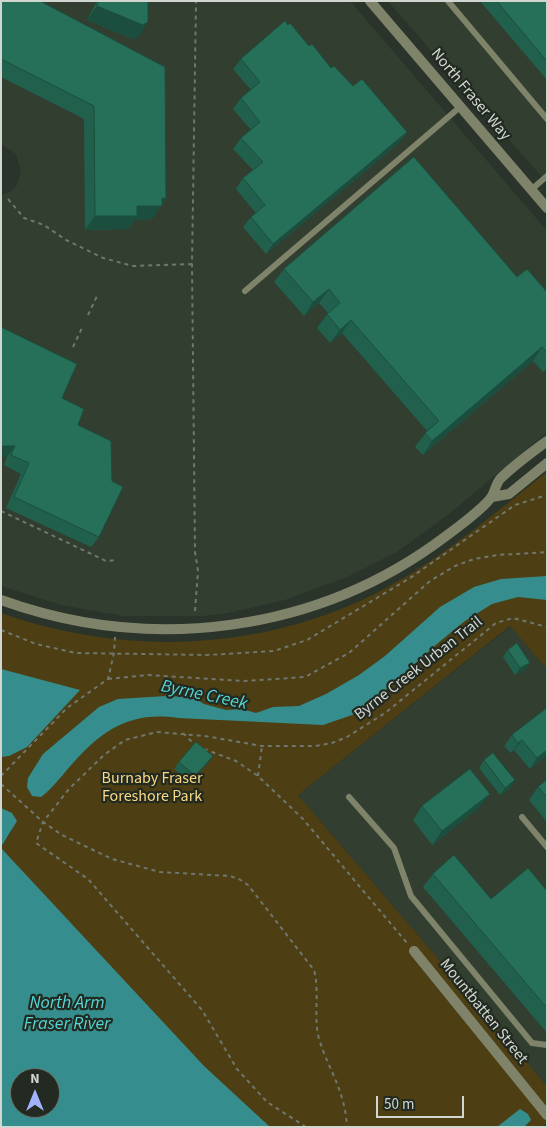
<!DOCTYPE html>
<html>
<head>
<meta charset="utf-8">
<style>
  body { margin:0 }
  #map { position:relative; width:548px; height:1128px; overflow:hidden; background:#2b342a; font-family:"Source Sans 3",sans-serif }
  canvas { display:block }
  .frame { position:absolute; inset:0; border:2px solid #d1d6d0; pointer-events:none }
  .north { position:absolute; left:10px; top:1068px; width:50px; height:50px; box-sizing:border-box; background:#222a21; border:1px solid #686f67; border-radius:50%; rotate:0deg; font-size:14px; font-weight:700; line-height:20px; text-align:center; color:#d1d6d0 }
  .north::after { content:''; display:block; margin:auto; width:18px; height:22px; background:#a3b2fd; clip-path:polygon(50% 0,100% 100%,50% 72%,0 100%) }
  .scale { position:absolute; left:376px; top:1096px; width:88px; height:22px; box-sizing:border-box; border:2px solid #d1d6d0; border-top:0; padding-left:6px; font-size:15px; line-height:18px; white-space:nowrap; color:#d1d6d0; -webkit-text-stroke:4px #222a21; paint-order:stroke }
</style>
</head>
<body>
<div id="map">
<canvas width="548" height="1128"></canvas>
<div class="frame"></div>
<div class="north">N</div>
<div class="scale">50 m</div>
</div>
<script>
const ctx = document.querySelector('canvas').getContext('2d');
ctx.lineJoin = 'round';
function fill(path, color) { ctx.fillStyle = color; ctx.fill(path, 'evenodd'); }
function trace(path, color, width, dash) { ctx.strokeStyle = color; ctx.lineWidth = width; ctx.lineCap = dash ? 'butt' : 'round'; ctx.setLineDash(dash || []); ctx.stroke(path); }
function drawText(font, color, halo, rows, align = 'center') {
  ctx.font = font + ' "Source Sans 3",sans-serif'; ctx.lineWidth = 4.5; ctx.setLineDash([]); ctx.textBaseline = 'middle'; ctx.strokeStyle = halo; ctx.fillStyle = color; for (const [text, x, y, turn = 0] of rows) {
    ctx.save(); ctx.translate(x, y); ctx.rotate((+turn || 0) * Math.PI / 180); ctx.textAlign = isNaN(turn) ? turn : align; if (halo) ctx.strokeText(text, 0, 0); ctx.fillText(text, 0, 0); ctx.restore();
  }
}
fill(new Path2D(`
  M1 1H350L547 231V432L449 514 397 552 347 577 285 600 228 613 202 616H124L61 605 1 586V195L10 192 17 185 21 171 16 154 1 144Z
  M388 1H547V183L393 7Z
  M511 626 547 669V1086L298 795Z`), '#313e30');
fill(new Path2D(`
  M547 472V669L510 626 298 795 547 1086V1123L543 1127H216L1 911V847L12 830 1 812V613C135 661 289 650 410 574 458 545 502 507 547 472Z`), '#4d3e13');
fill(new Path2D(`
  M547 576V600L518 597 492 604 465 621 438 643 371 703 352 715 323 725 178 718C132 711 103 729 73 763 63 774 53 788 41 797L32 796 27 787 28 778 43 754 99 707 118 699 166 696 193 697 204 704 226 710 242 709 256 713 273 707 299 706 326 694 359 675 385 656 440 607 474 587 501 579Z
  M1 669 80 690 27 747 9 756 1 757Z
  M1 808 12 813 17 821 1 847Z
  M1 848 204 1066 270 1127H1ZM20 1078H50V1108H20Z
  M520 1109 528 1114 531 1120 524 1127H497Z`), '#358e8d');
trace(new Path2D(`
  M8 199 24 218 44 225 66 240 103 258 133 266 192 264
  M88 315 98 294
  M73 347 82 328
  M1 511 106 561 116 560
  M195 611 198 571 195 552 192 264 196 1
  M1 630 36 644 76 653 207 655 274 651 307 640 410 578 515 505 547 495
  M108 679 148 675 244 681 305 677 349 653 430 581 455 566 474 559 498 555 547 552
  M183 733 195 745
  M204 749 236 761 258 776 303 819 407 943
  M1 776 67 708 108 679 114 653 115 637
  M258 776 262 746
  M1 784 43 822 62 835 112 859 160 872 230 876 239 879 248 885 314 970C320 993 313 1017 319 1039 329 1071 345 1090 347 1127
  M306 1127 267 1102 237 1069 202 1010 88 879 36 843 43 822 69 789 104 755 125 740 157 732 205 736 262 746H315L332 743 347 737 385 713 496 623 513 618 547 627`), '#70776f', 2, [4, 4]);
trace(new Path2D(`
  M448 1 547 119
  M531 190 547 176
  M245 291 460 107
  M349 797 394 848 411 896 532 1043 547 1045
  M522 817 547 847`), '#7e8369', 6);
trace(new Path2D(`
  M492 497 509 494 547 463
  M1 600C151 654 318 633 446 536 457 528 486 506 492 496 495 491 496 484 500 479 514 465 531 453 547 441
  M414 951 547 1115`), '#7e8369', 10);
trace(new Path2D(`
  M370 1 547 208`), '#7e8369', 10);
fill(new Path2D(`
  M1 1 42 2 166 198 152 219 135 220 128 229 85 230 84 119 1 77Z
  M97 1H148L139 36 133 39 87 20Z
  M480 1H547V80Z
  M288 25 331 68 407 132 399 143 266 254 243 227 251 217 256 213 236 189 243 178 253 170 233 149 241 138 251 130 233 109 241 98 251 90 233 69 241 59Z
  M284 269 517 277 547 292V369L543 372 533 361 423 455 415 447 427 431 342 333 330 343 317 328 328 313 319 303 304 316 274 282Z
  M62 398 78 425 99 537 91 547 6 508 21 474 4 465 7 457H1Z
  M508 650 525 670 515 675 503 657Z
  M547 708V755L530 769 514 750 511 753 504 746 512 735Z
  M213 756 208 763 190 783 174 769 179 762Z
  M484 760 510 788 500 795 479 768Z
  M547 780V822L529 800 538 787Z
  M422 806 480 807 432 845 413 820Z
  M433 874 491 899 547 891V1033L423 887Z`), '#21604d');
fill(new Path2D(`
  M97 6 148 22 139 36 133 39 87 20Z
  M407 132 399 143 266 254 273 244Z
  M162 198H166L152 219 135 220 128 229 85 230 95 216 137 206Z
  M329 289 319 303 304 316 313 302Z
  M351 320 342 333 330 343 340 330Z
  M542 347 533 361 423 455 432 441Z
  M1 446H15L7 457H1Z
  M530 663 525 670 515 675 520 668Z
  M522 740 514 750 511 753 518 743Z
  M547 750V755L530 769 537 758Z
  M213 756 208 763 190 783 195 776Z
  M515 780 510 788 500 795 505 788Z
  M490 794 480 807 432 845 442 831Z`), '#1b4e3e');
const building = new Path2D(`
  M1 1H42V2L165 67 166 198H162V206H137V216H95L94 106 1 59Z
  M99 1H148V22L143 25 97 6Z
  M497 1H547V61Z
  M285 21 288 25 290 23 309 46 312 44 331 68 334 66 353 86 362 79 407 132 273 244 251 217 265 205 243 178 263 162 241 138 260 122 241 98 260 82 241 59Z
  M414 157 517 277 527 269 547 292V352L542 347 432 441 425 433 439 421 351 320 340 330 327 314 340 303 329 289 313 302 284 269Z
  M1 327 77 364 62 398 84 409 78 425 111 441 112 481 123 487 99 537 14 497 29 463 11 455 15 446H1Z
  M517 643 530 663 520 668 508 650Z
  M547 708V750L537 758 522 740 518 743 512 735Z
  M196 742 213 756 195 776 179 762Z
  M493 753 515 780 505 788 484 760Z
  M470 769 490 794 442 831 422 806Z
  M547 780V797L538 787Z
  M454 855 491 899 528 868 547 891V1008L433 874Z`);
fill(building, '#267059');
trace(building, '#1b4e3e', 1);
drawText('16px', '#d1d6d0', '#222a21', [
  ["North Fraser Way",470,95,50],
  ["Byrne Creek Urban Trail",419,669,-38],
  ["Mountbatten Street",483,1012,51]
]);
drawText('16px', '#fad982', '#222a21', [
  ["Burnaby Fraser",152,779],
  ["Foreshore Park",152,797]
]);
drawText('italic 18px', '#53d6d5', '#222a21', [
  ["Byrne Creek",204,696,12],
  ["North Arm",67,1004],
  ["Fraser River",67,1025]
]);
</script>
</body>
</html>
